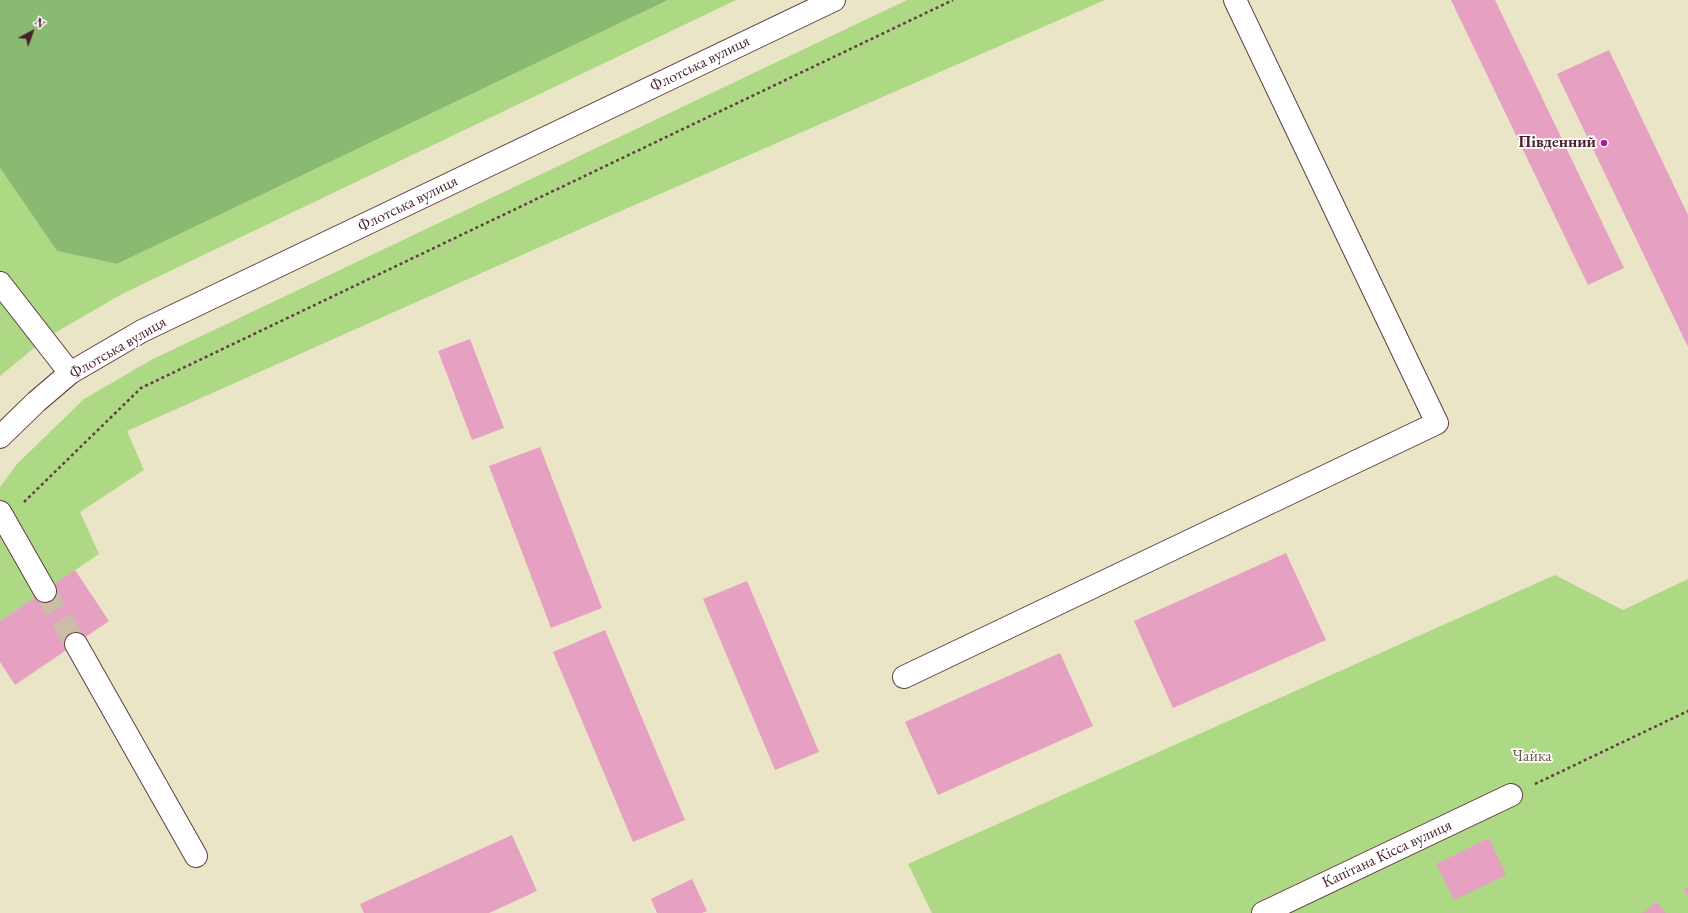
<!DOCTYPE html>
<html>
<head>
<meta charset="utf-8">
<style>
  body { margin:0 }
  #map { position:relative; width:1688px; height:913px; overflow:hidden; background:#ebe5c7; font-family:"EB Garamond",serif }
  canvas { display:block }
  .north { position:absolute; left:12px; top:12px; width:40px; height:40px; -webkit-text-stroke:3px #fff; paint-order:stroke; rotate:41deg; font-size:11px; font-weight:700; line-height:16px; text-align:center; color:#4a1f2b }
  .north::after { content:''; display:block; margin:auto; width:14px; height:18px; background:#4a1f2b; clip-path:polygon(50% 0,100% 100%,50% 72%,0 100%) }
</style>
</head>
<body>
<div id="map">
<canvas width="1688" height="913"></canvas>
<div class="north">N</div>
</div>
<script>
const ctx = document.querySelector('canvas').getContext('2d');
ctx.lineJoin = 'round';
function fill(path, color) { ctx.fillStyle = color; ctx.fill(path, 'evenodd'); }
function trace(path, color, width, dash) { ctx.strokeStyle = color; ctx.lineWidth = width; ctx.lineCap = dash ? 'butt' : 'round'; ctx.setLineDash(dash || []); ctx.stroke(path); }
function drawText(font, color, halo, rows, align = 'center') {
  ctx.font = font + ' "EB Garamond",serif'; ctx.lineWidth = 3.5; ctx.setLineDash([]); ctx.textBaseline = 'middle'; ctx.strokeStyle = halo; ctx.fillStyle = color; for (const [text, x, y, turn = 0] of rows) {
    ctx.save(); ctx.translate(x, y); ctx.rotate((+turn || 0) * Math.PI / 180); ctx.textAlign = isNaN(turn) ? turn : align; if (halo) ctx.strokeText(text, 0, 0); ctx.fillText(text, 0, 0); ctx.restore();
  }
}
fill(new Path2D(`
  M668 0H736L122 294 46 338 0 376V168L57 251 117 264Z
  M907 0H1105L614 214 127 431 144 470 80 512 99 554 0 621V487L17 464 84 399 151 360Z
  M1555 575 1623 610 1688 579V913H932L908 864Z`), '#add985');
fill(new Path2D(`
  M0 0H668L117 264 57 251 0 168Z`), '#8ab972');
fill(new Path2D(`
  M1451 0H1495L1624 268 1588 285Z
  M1609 50 1688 215V347L1557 74Z
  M470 339 504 428 472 440 438 351Z
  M540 447 602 608 551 628 489 466Z
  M1286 553 1326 640 1173 708 1134 621Z
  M75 570 109 621 15 685 0 662V621Z
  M747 581 819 752 775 770 703 599Z
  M605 630 685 820 633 842 553 652Z
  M1060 653 1093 726 938 795 905 722Z
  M512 835 537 891 489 913H364L360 904Z
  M1489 838 1506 875 1454 900 1436 864Z
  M692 879 707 911 702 913H657L651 899Z
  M1688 887V896L1683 890Z
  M1657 902 1666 913H1642Z`), '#e6a0c1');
trace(new Path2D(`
  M45 591 76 644`), '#cbbda8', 22, [22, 11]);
const minor = new Path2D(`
  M0 283 70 373
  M0 437 36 402 70 373 142 331 834 0
  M0 512 45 591
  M76 644 196 856
  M904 677 1437 423 1235 0
  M1263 913 1511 795`);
trace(minor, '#623d42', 24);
trace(new Path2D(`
  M24 502 141 388 953 0
  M1535 784 1688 711`), '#623d42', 2.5, [3, 3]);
trace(minor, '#fff', 22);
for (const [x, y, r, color] of [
  [1604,143,4,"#b5179e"]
]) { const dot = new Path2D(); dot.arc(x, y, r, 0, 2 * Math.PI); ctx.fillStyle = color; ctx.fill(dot); trace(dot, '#fff', 1.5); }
drawText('16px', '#4a1f2b', '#fff', [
  ["Флотська вулиця",700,64,-26],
  ["Флотська вулиця",408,204,-26],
  ["Флотська вулиця",118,348,-30],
  ["Капітана Кісса вулиця",1387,854,-25]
]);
drawText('bold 16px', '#4a1f2b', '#fff', [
  ["Південний",1596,143]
], 'right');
drawText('16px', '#685746', '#fff', [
  ["Чайка",1532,757]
]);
</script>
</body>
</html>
